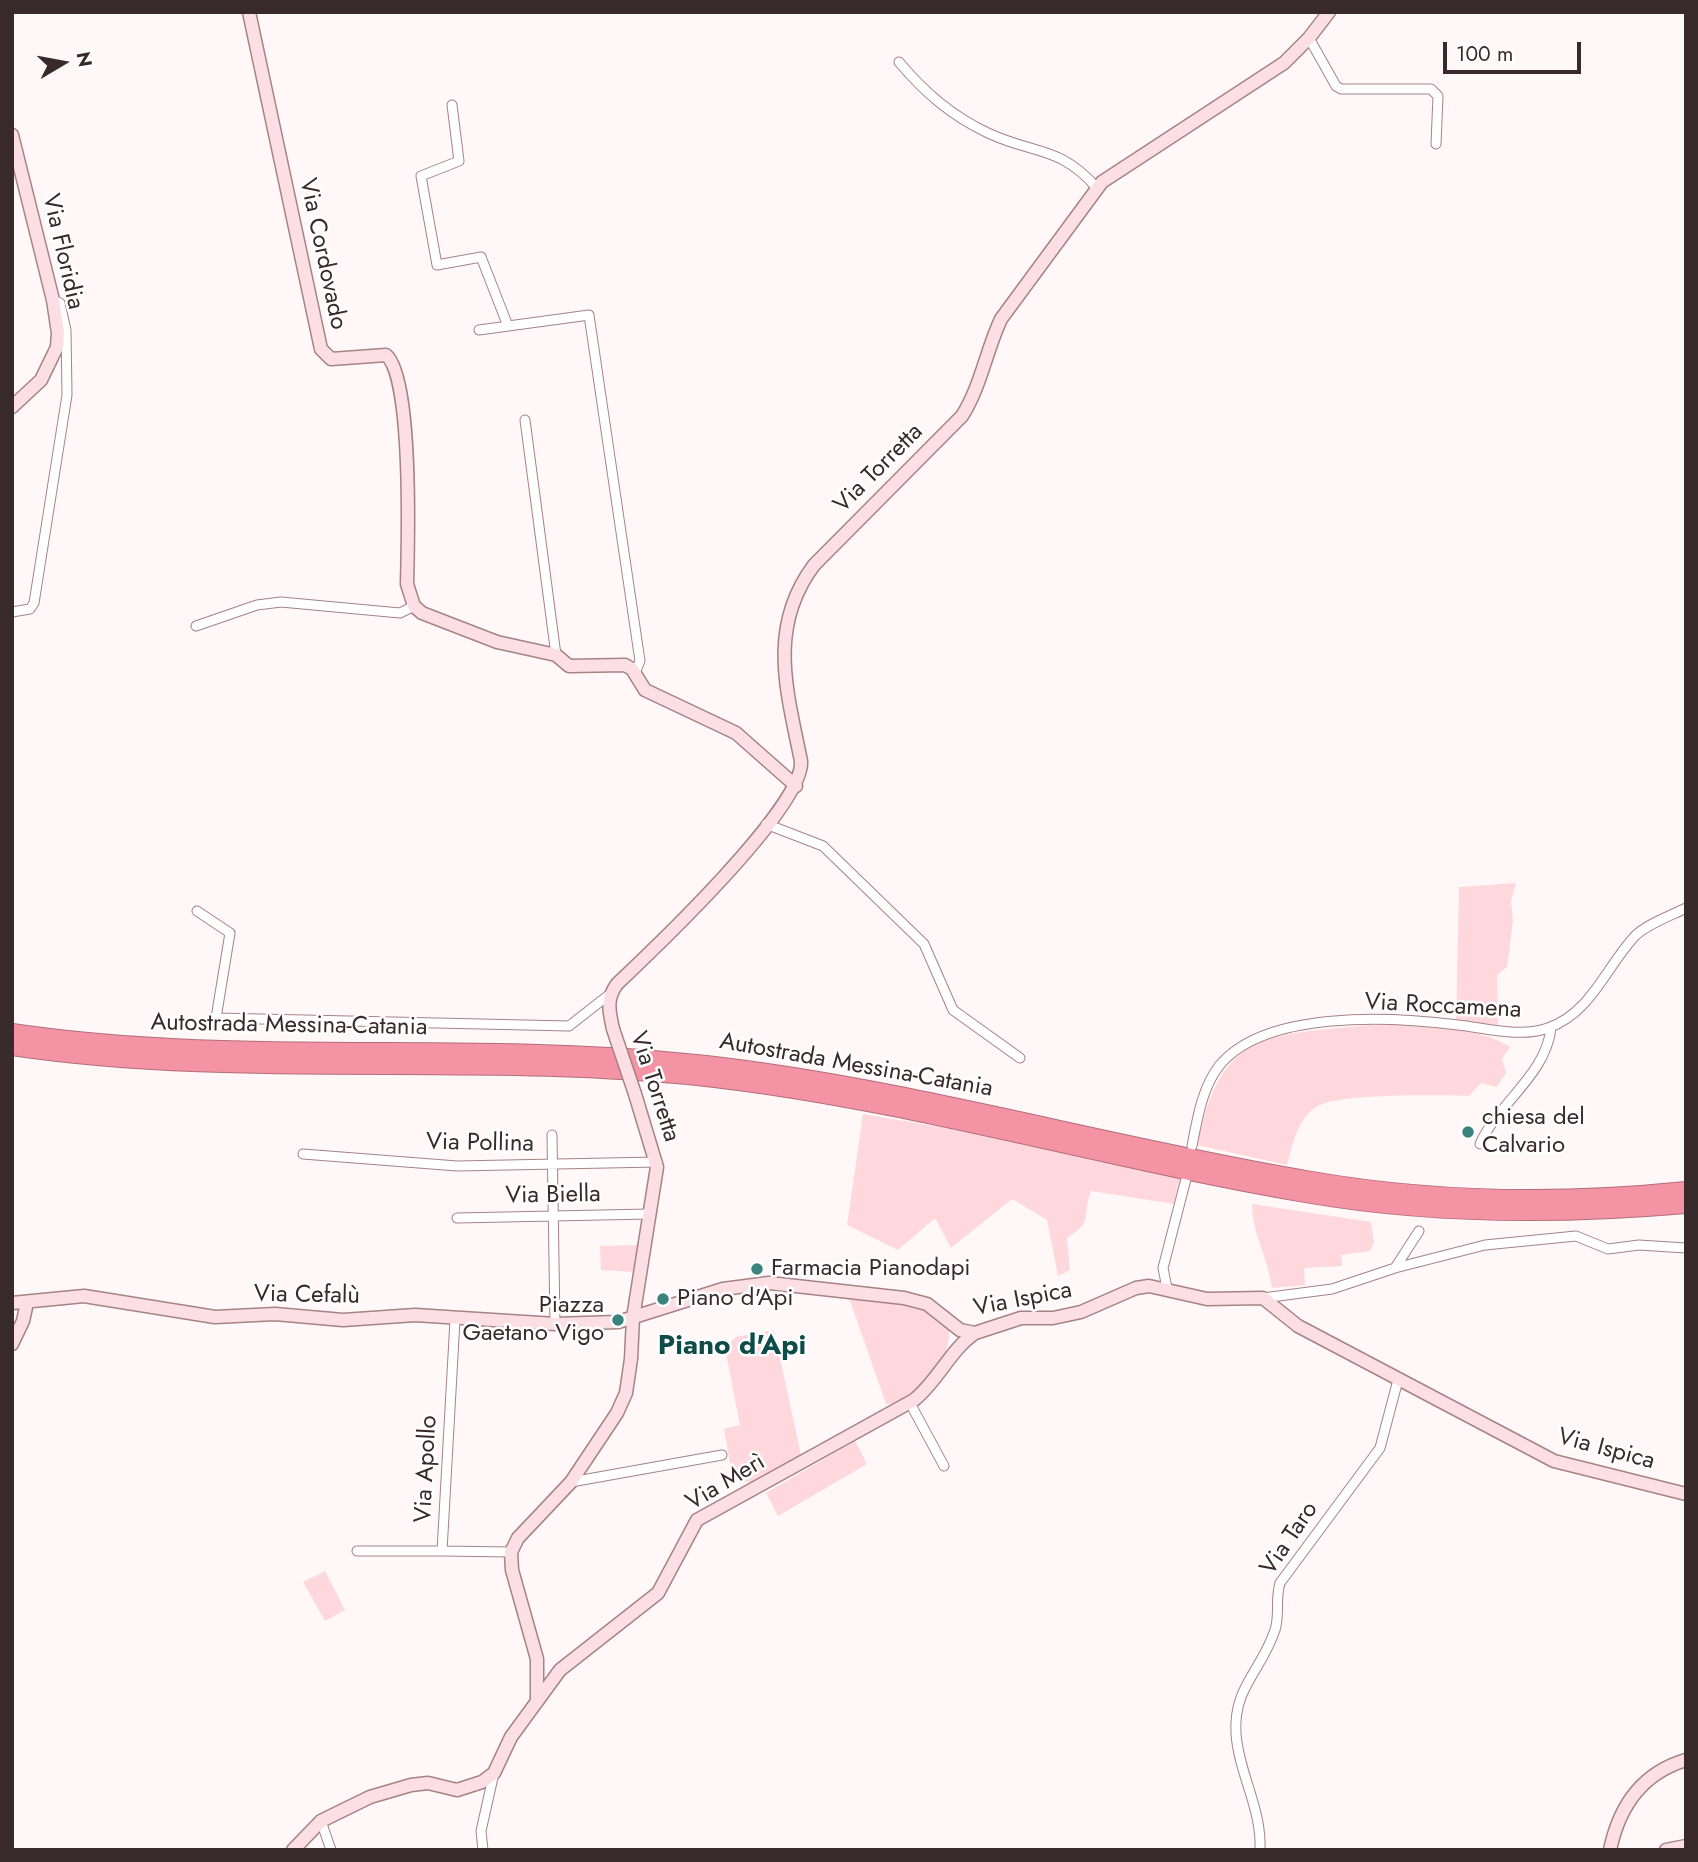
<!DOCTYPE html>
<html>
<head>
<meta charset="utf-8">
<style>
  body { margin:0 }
  #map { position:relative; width:1698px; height:1862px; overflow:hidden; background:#fff7f8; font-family:Jost,sans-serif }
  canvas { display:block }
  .frame { position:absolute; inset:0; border:14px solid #382a2c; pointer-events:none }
  .north { position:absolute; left:28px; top:28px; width:70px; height:70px; -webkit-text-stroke:5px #fff; paint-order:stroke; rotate:80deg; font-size:19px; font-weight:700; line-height:28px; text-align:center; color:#382a2c }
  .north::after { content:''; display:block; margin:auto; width:24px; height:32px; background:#382a2c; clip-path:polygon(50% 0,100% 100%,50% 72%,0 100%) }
  .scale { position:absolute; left:1443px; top:42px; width:138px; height:32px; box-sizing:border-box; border:4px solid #382a2c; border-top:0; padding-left:9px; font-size:21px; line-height:24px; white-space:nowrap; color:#382a2c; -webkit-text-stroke:5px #fff; paint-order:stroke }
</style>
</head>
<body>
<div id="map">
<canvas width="1698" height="1862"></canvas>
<div class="frame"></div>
<div class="north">N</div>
<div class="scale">100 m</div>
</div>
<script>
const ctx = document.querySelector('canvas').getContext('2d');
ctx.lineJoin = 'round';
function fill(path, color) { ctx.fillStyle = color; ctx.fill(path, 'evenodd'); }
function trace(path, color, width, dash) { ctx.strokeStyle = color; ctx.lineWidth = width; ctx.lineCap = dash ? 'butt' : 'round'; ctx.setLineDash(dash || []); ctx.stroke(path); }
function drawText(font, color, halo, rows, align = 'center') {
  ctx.font = font + ' Jost,sans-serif'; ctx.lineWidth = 5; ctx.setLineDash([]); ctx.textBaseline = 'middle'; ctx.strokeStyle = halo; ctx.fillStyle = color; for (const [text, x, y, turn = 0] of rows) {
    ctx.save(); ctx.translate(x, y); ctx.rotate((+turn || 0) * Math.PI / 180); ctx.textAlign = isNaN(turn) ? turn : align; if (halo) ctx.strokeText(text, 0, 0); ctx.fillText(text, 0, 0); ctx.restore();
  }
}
fill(new Path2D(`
  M1516 883 1511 901 1513 921 1507 967 1497 975 1498 1025 1456 1022 1459 887Z
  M1369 1025C1410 1025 1474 1024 1510 1047L1502 1059 1506 1073 1497 1087 1481 1083 1469 1096C1440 1095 1336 1093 1316 1107 1297 1120 1293 1144 1287 1165L1197 1145C1222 1028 1266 1036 1369 1025Z
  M863 1114 1070 1149 1181 1176 1174 1204 1091 1191C1081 1216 1095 1220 1067 1238L1070 1270 1058 1276 1047 1220 1012 1199 951 1248 935 1218 898 1250 847 1225Z
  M1252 1204 1371 1222 1374 1242 1370 1251 1341 1255 1342 1266 1304 1268 1305 1285 1272 1288C1268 1258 1252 1233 1252 1204Z
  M639 1245 635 1272 601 1270 600 1246Z
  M848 1295 918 1305 949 1327C951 1362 923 1406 886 1404Z
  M774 1330 802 1460 758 1483 733 1480 724 1429 740 1425 725 1348 736 1337Z
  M855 1441 867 1464 778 1516 766 1493Z
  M325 1571 345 1610 325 1621 303 1582Z`), '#fed8dd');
const street = new Path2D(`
  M1309 38 1336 86 1341 89H1431L1438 96 1436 144
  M899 62C925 93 952 116 988 133 1035 155 1059 145 1097 188
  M452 105 459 161 421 176 437 265 481 257 508 326
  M479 330 589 315 640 661 635 673
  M525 420 556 655
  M12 612 30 609 34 603 67 395 66 330 60 303 53 300
  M196 626 257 605 281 602 400 613 414 606
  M766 824 823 846 924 944 953 1010 1020 1058
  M197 911 230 933 216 1018 569 1026 610 994
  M552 1135 555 1324
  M1480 1144C1498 1103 1546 1075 1551 1028
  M1192 1146C1197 1120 1202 1088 1219 1066 1265 1009 1393 1017 1458 1025 1486 1028 1521 1038 1548 1028 1591 1013 1606 967 1635 936 1647 924 1670 916 1686 908
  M303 1154 457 1166 657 1162
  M457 1218 649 1214
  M1395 1268 1485 1245 1576 1236 1608 1249 1639 1245 1686 1248
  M1167 1288 1163 1268 1186 1179
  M1263 1298 1332 1289 1395 1268 1419 1231
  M455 1320 442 1551 511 1552
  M910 1403 944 1466
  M571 1482 722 1455
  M357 1551H442
  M321 1821 331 1850
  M483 1850 481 1831 494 1773
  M1260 1850C1262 1809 1239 1774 1236 1734 1233 1687 1261 1672 1275 1630 1280 1615 1275 1599 1280 1583L1380 1448 1398 1380`);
const secondary = new Path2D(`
  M249 12 321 349 331 359 386 355C413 377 408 545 407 584L414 606 422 613 497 642 556 655 569 666 625 665 632 669 645 690 736 733 796 786
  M12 135 53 300 58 333 57 347 41 380 12 407
  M613 1029C609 1011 606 999 617 984 654 949 805 806 801 761 787 691 767 628 814 565L962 416C981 386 986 351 1001 319L1102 182 1284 63 1309 38 1329 12
  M12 1303 84 1296 215 1317 275 1314 343 1320 415 1315 555 1324 618 1322 723 1289 769 1283 904 1298 927 1304 960 1330 975 1333 1021 1318H1053L1081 1312 1136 1288 1149 1286 1207 1299 1263 1298 1298 1326 1554 1461 1686 1494
  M12 1344 23 1321 27 1303
  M537 1699V1659L512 1570 511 1552 518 1538 571 1482 617 1413 626 1393 631 1359 633 1318 657 1167 635 1094
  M293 1850 321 1821 370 1797 411 1785 428 1783 457 1790 482 1782 494 1773 511 1737 560 1670 658 1593 697 1520 914 1400C938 1381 950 1350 975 1333
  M1610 1850C1619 1807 1642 1773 1686 1760
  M1666 1850 1686 1846`);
const highway = new Path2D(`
  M12 1032C242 1066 476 1038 706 1064 909 1087 1105 1145 1306 1179 1431 1201 1559 1203 1686 1190
  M12 1047C242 1081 476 1053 706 1078 910 1101 1104 1160 1305 1194 1431 1216 1559 1216 1686 1205`);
trace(street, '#a58387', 11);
trace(secondary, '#a58387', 15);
trace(highway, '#b26e7a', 18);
trace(street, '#fff', 9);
trace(secondary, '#fcdfe4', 12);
trace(highway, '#f493a4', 16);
const secondaryBridge = new Path2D(`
  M613 1029 635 1094`);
trace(secondaryBridge, '#a58387', 15, []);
trace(secondaryBridge, '#fcdfe4', 12);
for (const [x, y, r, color] of [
  [1468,1132,7,"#3b837e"],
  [757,1269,7,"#3b837e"],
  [663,1299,7,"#3b837e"],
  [618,1320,7,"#3b837e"]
]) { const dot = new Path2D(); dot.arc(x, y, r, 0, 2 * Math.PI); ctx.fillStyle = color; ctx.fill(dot); trace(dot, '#fff', 2.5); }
drawText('24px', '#382a2c', '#fff', [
  ["Via Floridia",62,252,77],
  ["Via Cordovado",322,254,78],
  ["Via Torretta",879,469,-45],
  ["Via Roccamena",1443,1007,3],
  ["Autostrada Messina-Catania",289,1026,1],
  ["Autostrada Messina-Catania",856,1066,10],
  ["Via Torretta",654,1087,72],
  ["Via Pollina",480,1144,1],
  ["Via Biella",553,1196,-1],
  ["Via Cefalù",307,1296,1],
  ["Via Ispica",1023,1300,-11],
  ["Via Ispica",1606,1450,15],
  ["Via Apollo",427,1469,-87],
  ["Via Merì",726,1483,-31],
  ["Via Taro",1290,1539,-56]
]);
drawText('24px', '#382a2c', '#fff', [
  ["chiesa del",1482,1118],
  ["Calvario",1482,1146],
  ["Farmacia Pianodapi",771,1269],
  ["Piano d'Api",677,1299],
  ["Piazza",604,1306,"right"],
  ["Gaetano Vigo",604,1334,"right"]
], 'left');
drawText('bold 28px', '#0d4c48', '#fff', [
  ["Piano d'Api",732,1347]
]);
</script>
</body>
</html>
